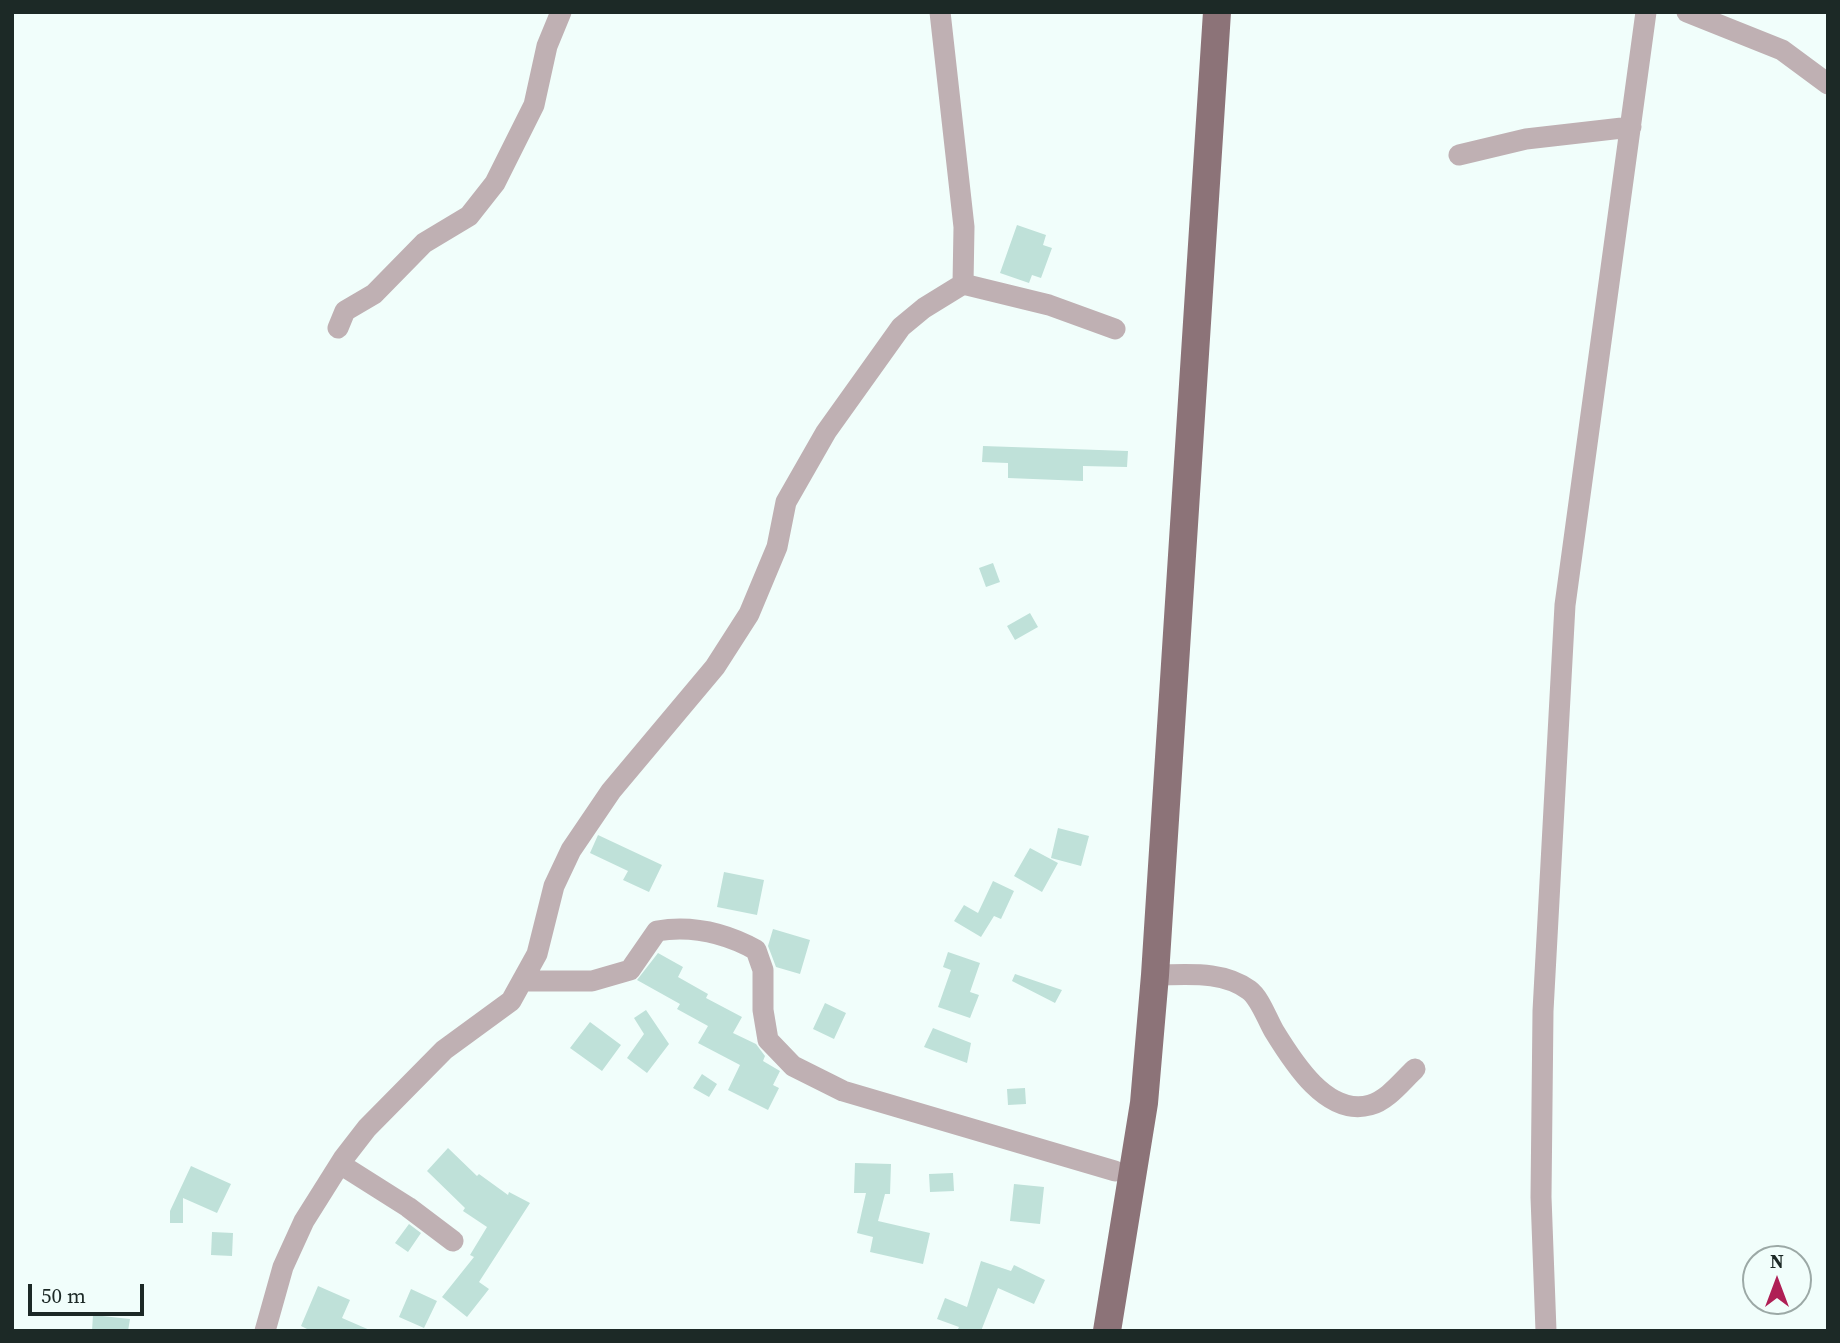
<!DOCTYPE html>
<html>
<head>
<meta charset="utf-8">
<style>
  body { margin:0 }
  #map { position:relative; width:1840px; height:1343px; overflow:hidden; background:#f1fefb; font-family:"Source Serif 4",serif }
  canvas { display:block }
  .frame { position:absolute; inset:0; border:14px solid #1c2926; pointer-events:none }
  .north { position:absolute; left:1742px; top:1245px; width:70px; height:70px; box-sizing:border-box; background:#f1fefb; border:2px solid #9ca9a6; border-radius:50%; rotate:0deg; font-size:19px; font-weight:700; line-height:28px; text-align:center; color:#1c2926 }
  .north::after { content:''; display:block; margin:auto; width:24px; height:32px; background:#af1f55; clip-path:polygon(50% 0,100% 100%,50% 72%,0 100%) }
  .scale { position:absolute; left:28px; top:1284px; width:116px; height:32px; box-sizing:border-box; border:4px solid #1c2926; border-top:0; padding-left:9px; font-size:21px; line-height:24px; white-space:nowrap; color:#1c2926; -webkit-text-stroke:5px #f1fefb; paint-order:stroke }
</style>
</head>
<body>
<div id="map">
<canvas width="1840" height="1343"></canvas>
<div class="frame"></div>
<div class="north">N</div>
<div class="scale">50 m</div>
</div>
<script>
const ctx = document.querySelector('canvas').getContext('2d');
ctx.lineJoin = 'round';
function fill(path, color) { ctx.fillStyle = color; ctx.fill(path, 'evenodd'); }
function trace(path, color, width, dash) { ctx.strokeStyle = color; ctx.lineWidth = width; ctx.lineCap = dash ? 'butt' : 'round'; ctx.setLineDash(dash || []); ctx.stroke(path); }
fill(new Path2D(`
  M1017 225 1046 235 1043 245 1052 248 1041 278 1032 275 1029 283 1000 273Z
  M983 446 1128 451 1127 467 1083 466V481L1008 478V463L982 462Z
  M993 563 1000 582 986 587 979 568Z
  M1030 613 1038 627 1015 640 1007 626Z
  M1058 828 1089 836 1081 866 1051 858Z
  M598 835 662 865 649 892 623 880 628 871 590 853Z
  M1030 848 1058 863 1042 892 1014 876Z
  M724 872 764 880 757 915 717 907Z
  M993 881 1014 891 1001 919 994 916 981 937 954 921 964 905 978 913Z
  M773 929 810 940 800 974 776 967 768 946Z
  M948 952 980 963 970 992 979 995 970 1018 938 1007 951 970 943 967Z
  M658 953 683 967 678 977 708 994 706 998 742 1017 733 1033 756 1044 765 1056 763 1061 780 1071 773 1085 779 1088 768 1110 728 1090 740 1065 698 1043 708 1026 677 1009 680 1004 637 980Z
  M1015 974 1062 990 1055 1003 1012 981Z
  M825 1003 846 1013 834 1039 813 1029Z
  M646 1010 669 1044 647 1073 627 1058 644 1034 634 1018Z
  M590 1022 621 1045 602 1071 570 1048Z
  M933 1028 971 1043 967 1063 924 1047Z
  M702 1074 717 1084 709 1097 693 1088Z
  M1025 1088 1026 1104 1008 1105 1007 1089Z
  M448 1148 477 1176 479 1174 508 1195 509 1192 530 1203 479 1282 489 1289 467 1317 442 1297 474 1257 470 1255 487 1227 463 1211 465 1208 427 1171Z
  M855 1163 891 1164 890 1194H885L878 1221 930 1233 923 1264 870 1252 873 1237 857 1233 866 1193H854Z
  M191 1166 231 1184 217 1213 183 1198V1223H170V1211Z
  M953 1173 954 1191 930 1192 929 1174Z
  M1014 1184 1044 1187 1040 1224 1010 1221Z
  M409 1224 421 1233 408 1252 395 1243Z
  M212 1232 233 1233 232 1256 211 1255Z
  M981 1261 1011 1271 1014 1265 1045 1280 1034 1304 998 1288 981 1331H957L959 1327 937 1319 945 1298 967 1307Z
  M318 1286 350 1300 342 1318 372 1331H311L301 1326Z
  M411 1289 437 1301 424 1328 399 1317Z
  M93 1315 130 1319 128 1331H92Z`), '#bfe1d9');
trace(new Path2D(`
  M1687 12 1782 50 1828 84
  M1459 155 1526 139 1631 127
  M963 284 1049 305 1115 329
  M338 328 345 311 374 294 424 243 469 216 495 183 534 105 547 46 561 12
  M1155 975C1186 975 1222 970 1249 990 1260 998 1267 1019 1274 1031 1293 1062 1327 1117 1370 1105 1388 1100 1402 1081 1415 1069
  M524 981H592L630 970 657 931C693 925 725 933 756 950L763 970V1010L768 1040 793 1066 843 1091 1115 1171
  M340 1164 408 1207 453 1241
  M265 1331 283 1267 304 1221 343 1159 367 1128 444 1050 511 1001 537 954 554 886 571 850 611 791 715 667 749 614 777 547 786 502 826 432 901 327 924 308 963 284 964 227 940 12
  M1546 1331 1541 1197 1543 1011 1565 605 1646 12`), '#bfb0b3', 21);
trace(new Path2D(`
  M1107 1331 1144 1103 1155 975 1217 12`), '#8c7378', 28);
</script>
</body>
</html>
